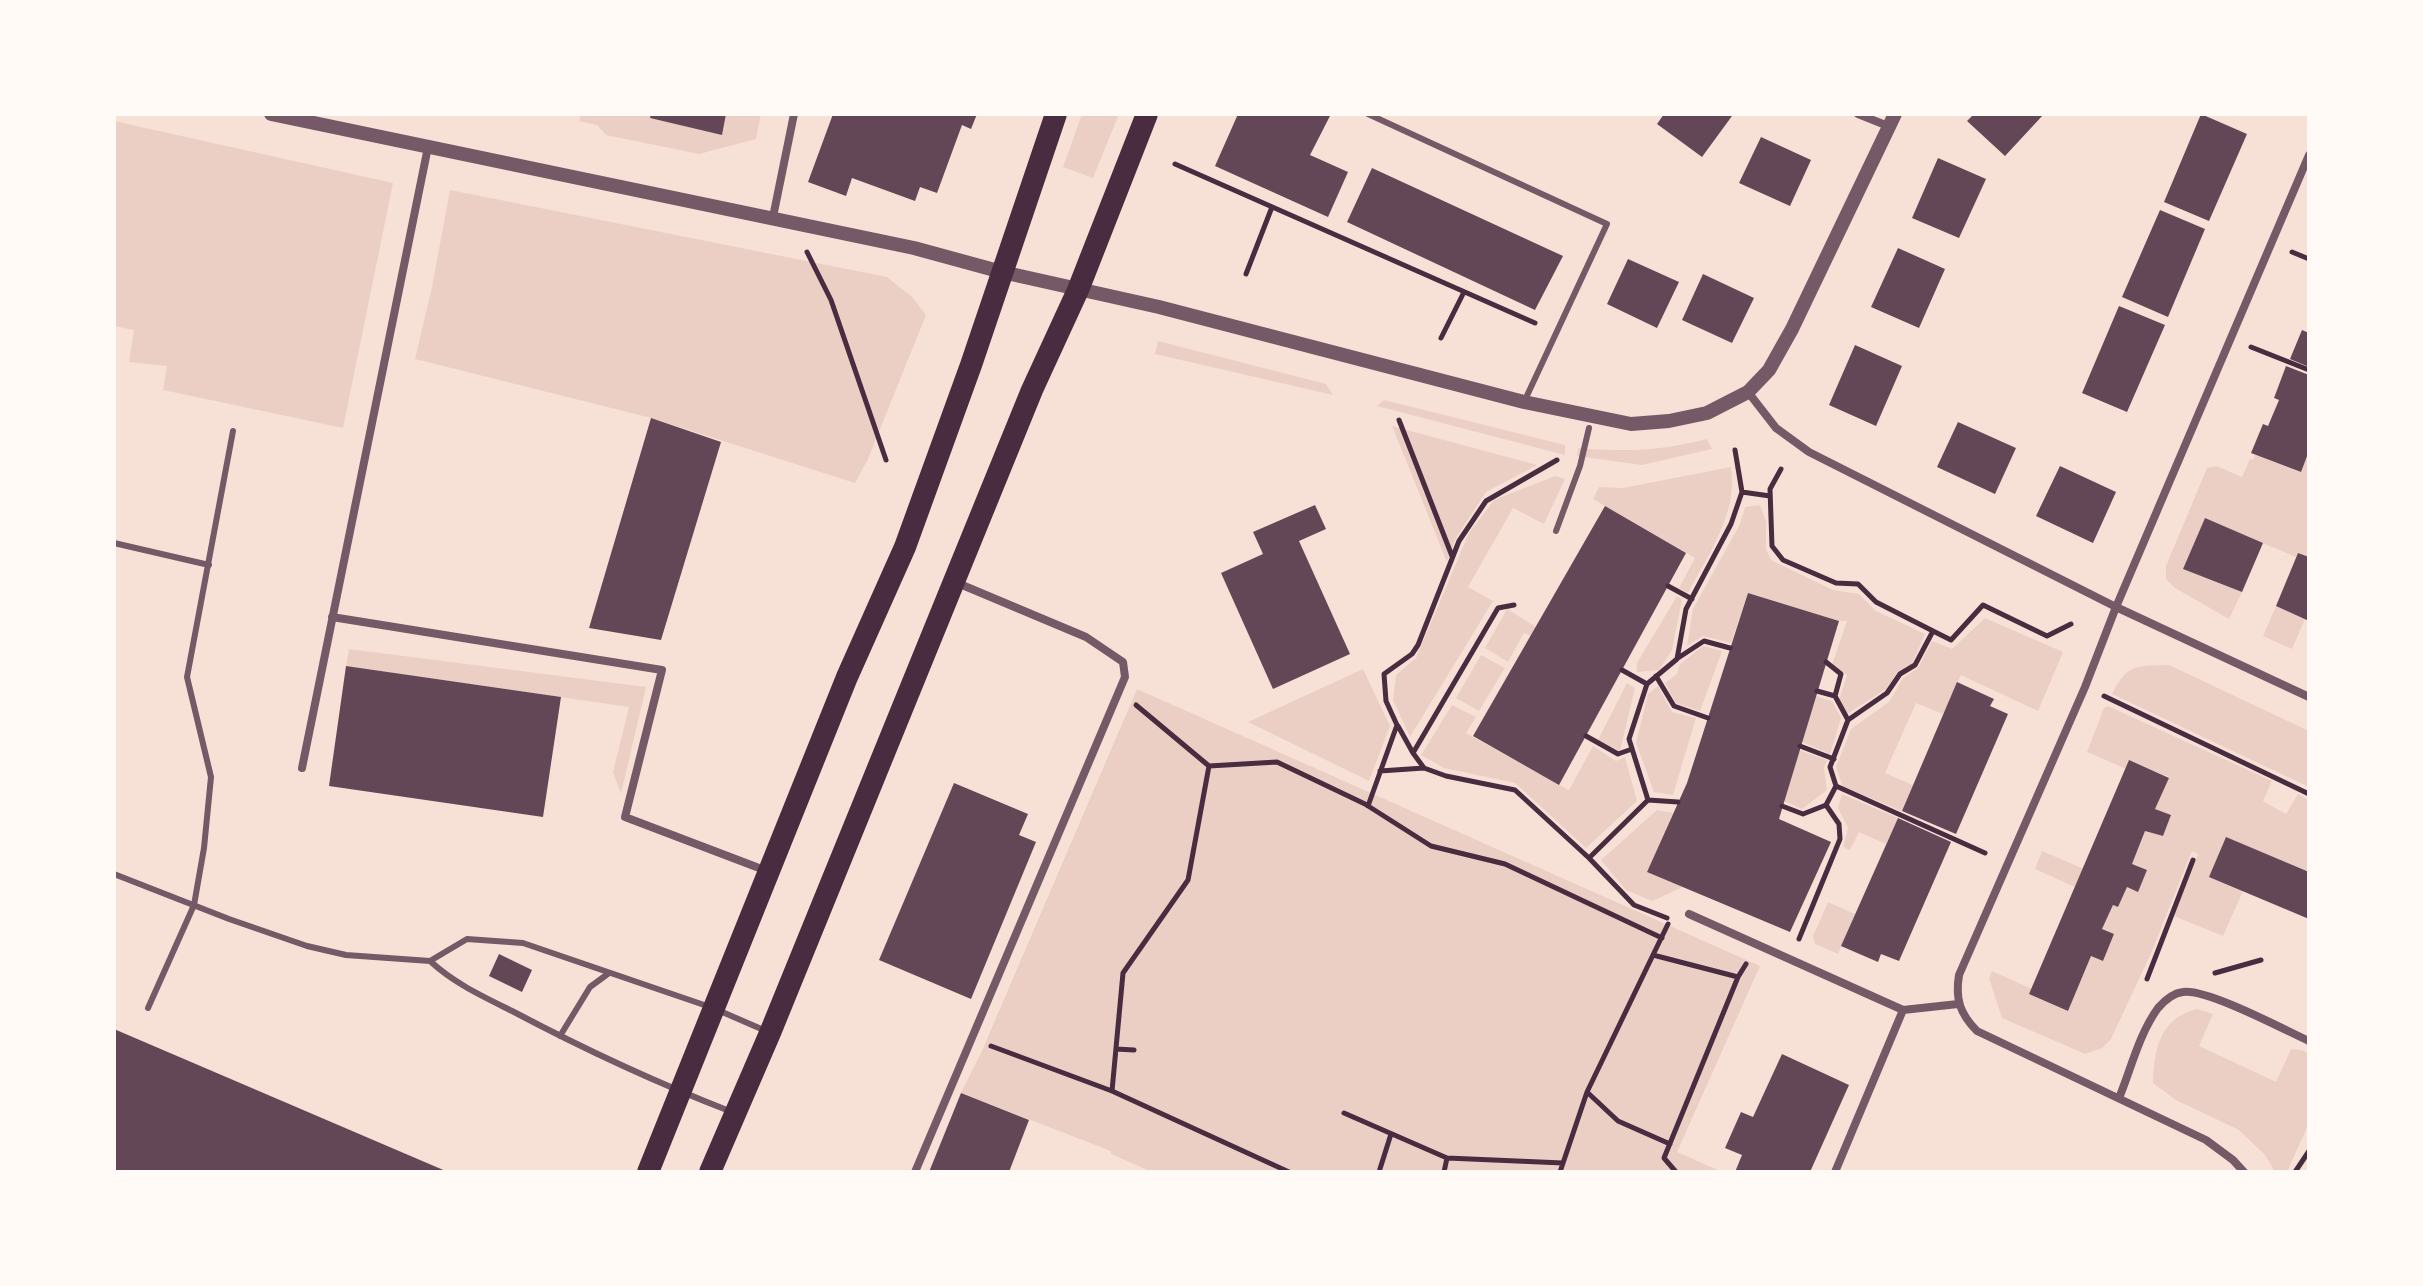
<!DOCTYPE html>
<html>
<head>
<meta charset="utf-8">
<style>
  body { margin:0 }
  #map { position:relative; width:2423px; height:1286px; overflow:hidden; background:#f7e1d7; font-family:"Titillium Web",sans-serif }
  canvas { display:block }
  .frame { position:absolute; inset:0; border:116px solid #fffaf5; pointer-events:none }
</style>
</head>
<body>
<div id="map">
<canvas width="2423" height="1286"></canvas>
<div class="frame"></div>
</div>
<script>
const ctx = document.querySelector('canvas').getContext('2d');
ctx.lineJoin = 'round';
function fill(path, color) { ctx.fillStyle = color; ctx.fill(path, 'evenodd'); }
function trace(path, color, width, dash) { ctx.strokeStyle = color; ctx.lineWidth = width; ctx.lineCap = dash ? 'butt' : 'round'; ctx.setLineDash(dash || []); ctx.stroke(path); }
fill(new Path2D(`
  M581 114H651L650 118 721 134 726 114H761L756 139 699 154 606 135 597 125 579 121Z
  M1082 114H1119L1093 178 1063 167Z
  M114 121 393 183 343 428 163 390 167 366 129 362 134 330 114 326Z
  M450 190 887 277 912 297 926 315 868 459 855 483 651 418 415 359 432 287Z
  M1158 341 1326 384 1333 395 1155 354Z
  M1384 400 1565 445V455L1377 406Z
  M1392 426 1537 465 1486 492 1456 538 1447 562Z
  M1707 439 1712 449 1642 465 1577 456 1578 448C1626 452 1660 451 1707 439Z
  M2309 451V557L2299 553 2296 557 2205 519 2183 569 2242 592 2229 619 2175 588 2166 579V566L2207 468 2217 466 2242 477 2250 459 2253 460 2255 455 2300 472Z
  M1731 467C1738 514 1709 553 1688 593L1679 588 1695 558 1593 499 1599 487 1623 488Z
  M1555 476 1565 479 1544 524 1513 508 1468 587 1493 601 1410 737 1393 700 1396 675 1416 658 1469 533 1494 500Z
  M1760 505 1766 521V549L1771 560 1833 590 1859 594 1876 611 1925 634 1912 664 1897 673 1886 689 1847 714 1839 700 1847 675 1832 665 1847 621H1839L1748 593 1731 643 1703 636 1687 646 1693 609 1740 524 1745 507Z
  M1677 596 1682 600 1672 650 1659 670 1637 672V663Z
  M2276 606 2305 619 2292 649 2263 636Z
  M1507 609 1536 627 1531 636 1524 633 1508 662 1485 648Z
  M1985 618 2063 652 2038 711 1961 675 1943 714 1916 703 1885 773 1913 785 1902 811 1843 787 1836 767 1851 729 1889 702 1903 678 1918 668 1932 641 1952 649Z
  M1703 646 1722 651 1700 711 1676 703 1665 683 1677 674 1680 664Z
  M349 649 646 687 621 794 613 772 629 707 346 666Z
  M1481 655 1505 668 1479 711 1456 698Z
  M2169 665 2309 731V787L2112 694C2127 663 2138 666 2169 665Z
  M1363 669 1390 726 1369 781 1248 722Z
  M1627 683 1635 688 1620 751 1598 740Z
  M1658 686 1672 712 1696 718 1673 795 1654 792 1636 743 1648 694Z
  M1137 689 1760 966 1677 1152 1722 1172H1152L1111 1154V1151L961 1093 981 1053Z
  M1816 696 1832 701 1841 718 1830 754 1802 742Z
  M1452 705 1476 717 1466 733 1569 790 1593 746 1616 761 1625 757 1637 801 1586 848 1515 783 1444 768 1421 755Z
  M2108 706 2272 781 2263 801 2286 814 2298 794 2309 800V872L2226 838 2243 891 2223 936 2174 916 2198 854 2192 851 2152 951 2111 1039 2102 1048 2085 1054 2002 1018 1989 978 1992 971 2032 989 2030 994 2068 1011 2091 956 2103 961 2114 935 2102 929 2113 905 2118 907 2127 887 2138 891 2147 870 2132 864 2145 831 2163 836 2171 815 2155 809 2169 777 2129 761 2126 769 2087 752 2104 708Z
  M1799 750 1827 760 1824 768 1827 790 1802 809 1784 801Z
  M1842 794 1898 818 1886 844 1859 832 1850 850 1843 847 1848 828 1838 808Z
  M1657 810 1673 813 1647 872 1683 887 1652 901 1626 890 1601 860Z
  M2042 851 2084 869 2075 887 2035 869Z
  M1828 902 1855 914 1838 954 1815 944 1813 936Z
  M2197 1009 2213 1014 2199 1046 2276 1082 2291 1049 2302 1050 2309 1054V1123L2287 1172H2275L2265 1155 2239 1130 2176 1100 2153 1083C2154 1049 2160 1018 2197 1009Z`), '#ebcfc5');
fill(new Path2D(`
  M651 114H726L722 135 650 118Z
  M833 114H977L971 129 962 125 937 193 920 187 915 201 852 178 846 196 808 182Z
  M1238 114H1331L1310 155 1348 172 1328 217 1215 166Z
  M1664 114H1729L1732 116 1702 157 1657 124Z
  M1974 114H2044L2005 156 1967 121Z
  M2201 114 2247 134 2209 221 2164 202Z
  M1761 137 1811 160 1790 206 1739 183Z
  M1938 158 1986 179 1959 238 1912 218Z
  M1372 168 1563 256 1535 310 1347 222Z
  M2160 210 2205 229 2168 317 2122 297Z
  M1898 248 1945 269 1919 328 1871 307Z
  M1628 259 1679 282 1657 328 1607 304Z
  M1703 274 1754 298 1732 343 1682 320Z
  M2119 306 2165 325 2127 412 2082 393Z
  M2302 330 2309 333V367L2290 359Z
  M1855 345 1902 366 1876 426 1829 405Z
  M2286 366 2309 375V451L2301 472 2251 453 2263 424 2268 426 2279 400 2274 398Z
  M651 418 721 442 661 640 589 628Z
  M1958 422 2016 448 1995 494 1937 467Z
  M2060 466 2116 492 2093 543 2036 516Z
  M1315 505 1326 529 1299 541 1350 654 1273 689 1221 573 1263 554 1253 532Z
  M1605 506 1686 553 1559 785 1473 736Z
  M2205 518 2263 543 2242 592 2183 569Z
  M2298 553 2309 557V621L2276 606Z
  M1748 593 1839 621 1779 819 1831 842 1790 932 1647 872 1687 783Z
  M346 666 561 697 543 817 329 786Z
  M1957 682 1994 699 1990 706 2008 714 1956 834 1902 811Z
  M2129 760 2169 778 2155 809 2171 815 2163 836 2145 831 2132 864 2147 870 2138 892 2127 887 2118 907 2113 905 2102 929 2114 934 2103 961 2091 956 2068 1011 2029 994Z
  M954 783 1028 814 1019 835 1036 842 971 999 879 960Z
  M1898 818 1951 842 1899 961 1881 954 1878 962 1841 946Z
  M2226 837 2309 872V919L2209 877Z
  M499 954 532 970 522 992 489 976Z
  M114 1029 448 1172H114Z
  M1782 1054 1849 1085 1810 1172H1735L1742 1155 1725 1148 1741 1112 1753 1117Z
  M961 1093 1029 1120 1009 1172H929Z`), '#644757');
trace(new Path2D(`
  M1175 164 1535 323
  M807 252 831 300 886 460
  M2292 252 2309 259
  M1246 274 1272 207
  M1441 338 1464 292
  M2251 347 2309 370
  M1399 420 1452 556
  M1781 469 1770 489 1772 546 1783 560 1836 583 1858 584 1876 602 1933 631
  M1742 492 1770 496
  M1668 586 1692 599
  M1678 658 1704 641 1730 648
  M1826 662 1841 674 1835 696
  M1622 670 1647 684
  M1656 676 1674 706 1708 718
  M1817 691 1835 696 1848 720
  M2104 696 2309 794
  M1398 726 1413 753
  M1586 736 1618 754 1632 749
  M1800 746 1834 759
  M1209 766 1277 762 1365 804 1431 846 1505 864 1662 938
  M1424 768 1446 776 1515 790 1589 858 1634 905 1667 918
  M1380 771 1424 768 1413 753 1498 608 1514 605
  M1836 786 1830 767 1848 720 1887 693 1900 674 1915 665 1933 631 1951 640 1983 605 2047 636 2071 624
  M1678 802 1648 800 1629 739 1647 684 1677 659 1686 609 1731 524 1742 492 1735 450
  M1826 805 1836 786 1985 853
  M1368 806 1397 725 1386 701 1384 674 1412 654 1418 645 1459 541 1486 501 1557 460
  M1782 806 1803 814 1826 805 1839 824 1840 839 1799 939
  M1589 858 1648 800
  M1653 955 1668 924
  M2215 973 2261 960
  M2147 979 2193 860
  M991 1046 1112 1091 1289 1172
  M1116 1049 1134 1050
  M1112 1091 1123 973 1188 880 1209 766 1136 705
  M1587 1092 1618 1121 1670 1144
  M1344 1113 1447 1158 1563 1163
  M1379 1172 1391 1134
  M1444 1172 1447 1158
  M1560 1172 1587 1092 1653 955 1738 977 1746 964
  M1676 1172 1664 1158 1738 977
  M2295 1172 2309 1151`), '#4a2c40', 5);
trace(new Path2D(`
  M1368 114 1607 224 1524 402
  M1556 531 1580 466 1589 428
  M114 543 209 565
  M114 874 229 919 307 946 346 955 430 961 467 939 523 943 713 1008 766 1031
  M430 961C455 984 484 997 514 1012 584 1049 657 1083 732 1112
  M148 1008 194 905 204 848 211 777 187 677 233 431
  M560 1036 590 987 609 973`), '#755966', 6);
trace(new Path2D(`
  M1858 114 1888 126
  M773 217 794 114
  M1748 392 1776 428 1809 452 2116 607 2309 697
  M332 617 662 670 625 817 767 871
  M302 768 428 147
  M1689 914 1903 1010 1958 1004
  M2119 1098C2131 1069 2139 1034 2158 1008 2165 1000 2173 993 2183 992 2206 988 2285 1030 2309 1041
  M915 1172 1125 677 1123 662 1086 637 955 582
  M1835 1172 1903 1010
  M2244 1172 2233 1160 2206 1140 1977 1031C1960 1014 1955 999 1959 975L2085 687 2116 607 2309 155`), '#755966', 8);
trace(new Path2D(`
  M271 114 914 248 1002 272 1159 307 1524 402 1631 424 1669 421 1707 413 1748 392 1769 370 1792 329 1895 114`), '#755966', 14);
trace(new Path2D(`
  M648 1172 847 677 905 547 971 365 1056 114
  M710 1172 770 1033 1032 390 1078 290 1147 114`), '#4a2c40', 22);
</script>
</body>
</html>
